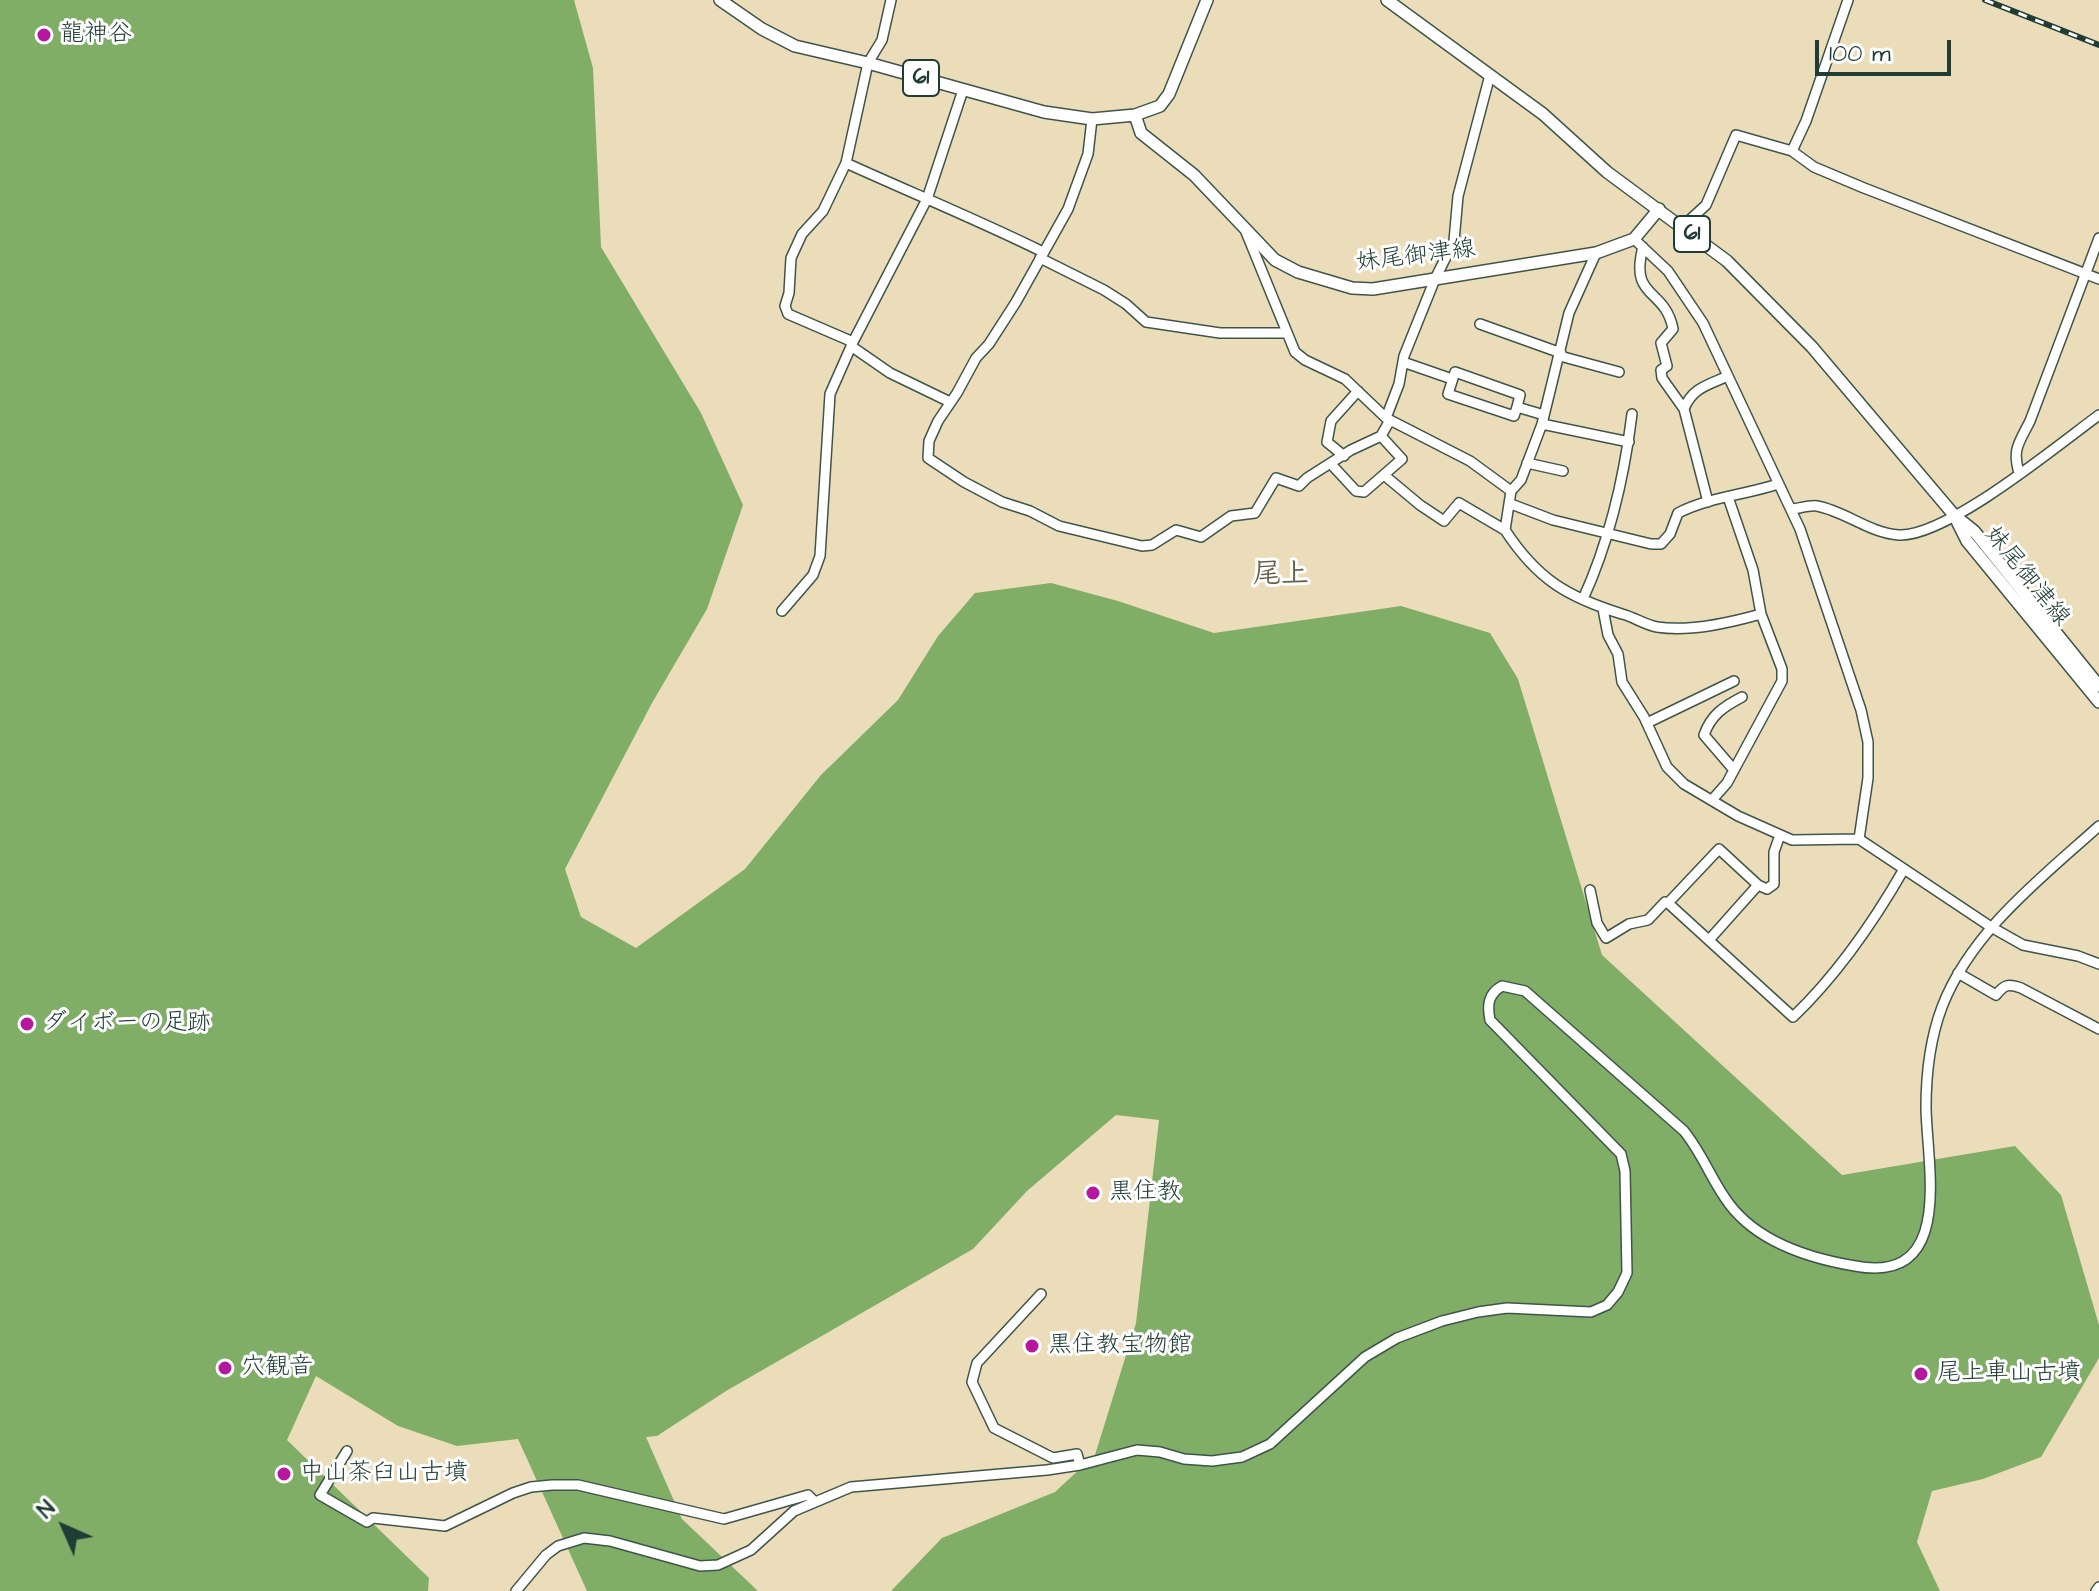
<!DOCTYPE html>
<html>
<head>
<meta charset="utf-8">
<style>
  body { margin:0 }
  #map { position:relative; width:2099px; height:1591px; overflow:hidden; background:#ebddb9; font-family:"Architects Daughter",sans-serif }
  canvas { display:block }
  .north { position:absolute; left:24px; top:1487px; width:80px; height:80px; -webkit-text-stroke:6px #fff; paint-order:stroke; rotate:315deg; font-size:22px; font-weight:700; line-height:32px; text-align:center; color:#1f3d34 }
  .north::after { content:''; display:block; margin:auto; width:28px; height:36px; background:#1f3d34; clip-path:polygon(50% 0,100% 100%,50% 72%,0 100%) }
  .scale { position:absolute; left:1815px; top:40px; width:136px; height:36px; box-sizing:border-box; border:4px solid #1f3d34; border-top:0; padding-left:10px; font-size:24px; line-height:28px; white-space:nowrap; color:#1f3d34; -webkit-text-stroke:6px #fff; paint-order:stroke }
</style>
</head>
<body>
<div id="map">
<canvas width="2099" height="1591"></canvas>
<div class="north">N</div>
<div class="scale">100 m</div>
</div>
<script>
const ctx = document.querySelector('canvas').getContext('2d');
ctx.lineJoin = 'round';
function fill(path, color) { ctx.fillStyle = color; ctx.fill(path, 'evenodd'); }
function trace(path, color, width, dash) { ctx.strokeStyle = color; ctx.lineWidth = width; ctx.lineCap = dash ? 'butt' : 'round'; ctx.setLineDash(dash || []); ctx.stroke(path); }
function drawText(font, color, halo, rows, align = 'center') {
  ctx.font = font + ' "Architects Daughter","Klee One",sans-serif'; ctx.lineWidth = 6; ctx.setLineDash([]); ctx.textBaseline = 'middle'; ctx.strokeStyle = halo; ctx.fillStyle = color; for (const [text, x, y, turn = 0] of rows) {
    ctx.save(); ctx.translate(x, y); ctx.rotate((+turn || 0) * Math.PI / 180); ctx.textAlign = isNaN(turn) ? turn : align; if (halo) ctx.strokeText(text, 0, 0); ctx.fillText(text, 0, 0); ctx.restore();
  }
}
fill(new Path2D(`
  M0 0H574L593 68 601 247 701 413 743 505 707 609 652 703 565 869 581 917 636 948 745 869 821 775 898 700 938 636 975 593 1051 583 1118 601 1214 633 1401 606 1490 633 1518 679 1602 955 1842 1175 2015 1146 2061 1195 2099 1325V1358L2041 1457 1983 1479 1932 1491 1917 1542 1940 1591H891L942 1538 1055 1492 1095 1455 1136 1323 1159 1120 1116 1115 1027 1191 973 1249 726 1391 657 1436 646 1437 682 1519 758 1591H587L518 1439 457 1446 398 1426 316 1376 287 1440 429 1578 428 1591H0Z`), '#80ae67');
const minor = new Path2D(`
  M1092 119 1088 154 1068 209 1016 302 989 344 976 358 957 393 938 421 929 441 928 458 964 482 1002 502 1030 511 1059 526 1142 546 1152 545 1176 530 1201 537 1231 516 1255 513 1276 478 1299 486 1307 478 1351 450 1381 436 1390 420
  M1792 151 1806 121 1848 0
  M846 163C912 193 978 220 1043 252
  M1682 227 1706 205 1736 135 1792 151 1814 167 1864 188 2099 279
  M1246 232 1295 352 1305 360 1345 379 1386 418 1470 461 1511 491
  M1634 239 1668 271 1703 323 1800 529 1861 710 1868 742V778L1859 839
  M1643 247C1629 300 1665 287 1673 329L1661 343 1667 366 1661 370 1662 378 1684 409
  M1596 253 1569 313 1542 424 1521 480 1511 491 1505 530C1537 579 1567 597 1622 614 1634 617 1645 625 1657 627 1690 632 1729 623 1761 614
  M1040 258 1104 290 1126 304 1146 322 1220 333H1286
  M1480 324 1561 353
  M853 342 788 314 785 306 789 293 791 258 802 234 823 211 846 163 868 63 882 40 891 0
  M851 346 890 373 950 402
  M1560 356 1619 372
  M1403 362 1452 379
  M1517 407 1514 416 1448 394 1455 372 1520 395 1517 407 1544 415
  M1386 418 1399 384 1404 356 1435 279 1454 241 1458 196 1490 75
  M1542 424 1629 442
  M1344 456 1327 442 1331 421 1358 391
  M1527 463 1563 471
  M1331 464 1356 491 1364 492 1402 459 1381 436
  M2019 473C2012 449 2019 443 2030 421L2099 238
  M1384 475 1420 505 1444 521 1459 503 1505 530
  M1708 502 1684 409C1692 388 1708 385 1728 376
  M1511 504 1553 520 1651 544H1661L1670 534 1678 513C1709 497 1745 495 1778 484
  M1793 509C1800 508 1810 505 1817 506 1845 511 1869 533 1899 535 1947 537 2058 445 2099 415
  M1583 599C1610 540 1624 479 1632 414
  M1603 609 1608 635 1618 654 1622 682 1644 717 1667 767 1684 784 1738 816 1792 840 1859 839 1991 927 2023 945 2078 956 2099 964
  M782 611 813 575 820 556 830 394 853 342 927 199 963 90
  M1647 723 1734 681
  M1734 770 1704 735C1711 715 1723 707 1742 697
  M1712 800 1727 783 1782 681V669L1761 614 1753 570 1728 497
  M1758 885 1719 849 1668 903 1793 1017C1838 974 1873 923 1904 869
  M1590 890 1597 923 1606 938 1629 924 1648 920 1665 902 1668 903
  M1709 940 1758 885 1767 889 1774 884V852L1780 835
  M1958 973 1996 995C2004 985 2008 983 2021 988L2099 1029
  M1041 1294 977 1363 972 1382 994 1428 1053 1458 1077 1454 1080 1465
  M347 1451 320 1495 367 1522 373 1518 445 1526 513 1493 531 1487 552 1485H578L724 1519 808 1495 815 1502
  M516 1591 546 1555 558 1546 584 1538 610 1541 700 1566 718 1565 751 1550 794 1511 851 1487 1047 1470 1080 1465 1137 1450 1160 1452 1184 1459 1212 1461 1242 1457 1270 1444 1365 1357 1397 1338 1442 1321 1478 1312 1507 1308 1591 1312 1607 1305 1618 1292 1627 1273 1625 1171 1621 1154 1490 1020C1487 1005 1488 994 1502 986L1525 991 1684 1131C1701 1152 1710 1176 1725 1198 1753 1241 1807 1258 1855 1266 1955 1285 1927 1167 1926 1108 1926 1074 1930 1039 1942 1007 1971 932 2040 879 2099 826
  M2096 1591 2099 1587`);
const major = new Path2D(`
  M720 0 762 29 795 46 868 63 1044 112 1092 119 1135 115 1160 106 1169 94 1207 0
  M1387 0 1543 114 1607 172 1727 261 1812 347 1954 515 1974 531 2099 686
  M1135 115 1141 133 1194 175 1275 260 1298 272 1352 288 1373 289 1596 253 1634 239 1659 209
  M1956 519 1967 541 2099 702`);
trace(minor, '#3e5548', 12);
trace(major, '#3e5548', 14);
trace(minor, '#fff', 9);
trace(major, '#fff', 11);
const rail = new Path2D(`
  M1985 0 2099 45`);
trace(rail, '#1f3d34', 6);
trace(rail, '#fff', 3, [9]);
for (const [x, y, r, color] of [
  [44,35,8,"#b5179e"],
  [27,1024,8,"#b5179e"],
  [1093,1193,8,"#b5179e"],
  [1032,1346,8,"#b5179e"],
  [225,1368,8,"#b5179e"],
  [1921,1374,8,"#b5179e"],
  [284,1474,8,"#b5179e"]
]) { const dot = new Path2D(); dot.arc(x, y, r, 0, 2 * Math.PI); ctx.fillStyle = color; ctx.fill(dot); trace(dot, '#fff', 3); }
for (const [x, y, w] of [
  [921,78,36],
  [1692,234,36]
]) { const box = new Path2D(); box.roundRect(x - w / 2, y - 18, w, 36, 6); ctx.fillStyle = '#fff'; ctx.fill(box); trace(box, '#1f3d34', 2); }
drawText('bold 22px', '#1f3d34', null, [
  ["61",921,78],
  ["61",1692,234]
]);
drawText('24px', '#1f3d34', '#fff', [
  ["龍神谷",60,35],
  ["ダイボーの足跡",43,1024],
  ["黒住教",1109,1193],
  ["黒住教宝物館",1048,1346],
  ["穴観音",241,1368],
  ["尾上車山古墳",1937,1374],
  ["中山茶臼山古墳",300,1474]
], 'left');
drawText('24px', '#1f3d34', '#fff', [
  ["妹尾御津線",1416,257,-7],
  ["妹尾御津線",2026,577,51]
]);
drawText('bold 28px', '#65624c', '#fff', [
  ["尾上",1281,576]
]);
</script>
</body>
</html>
